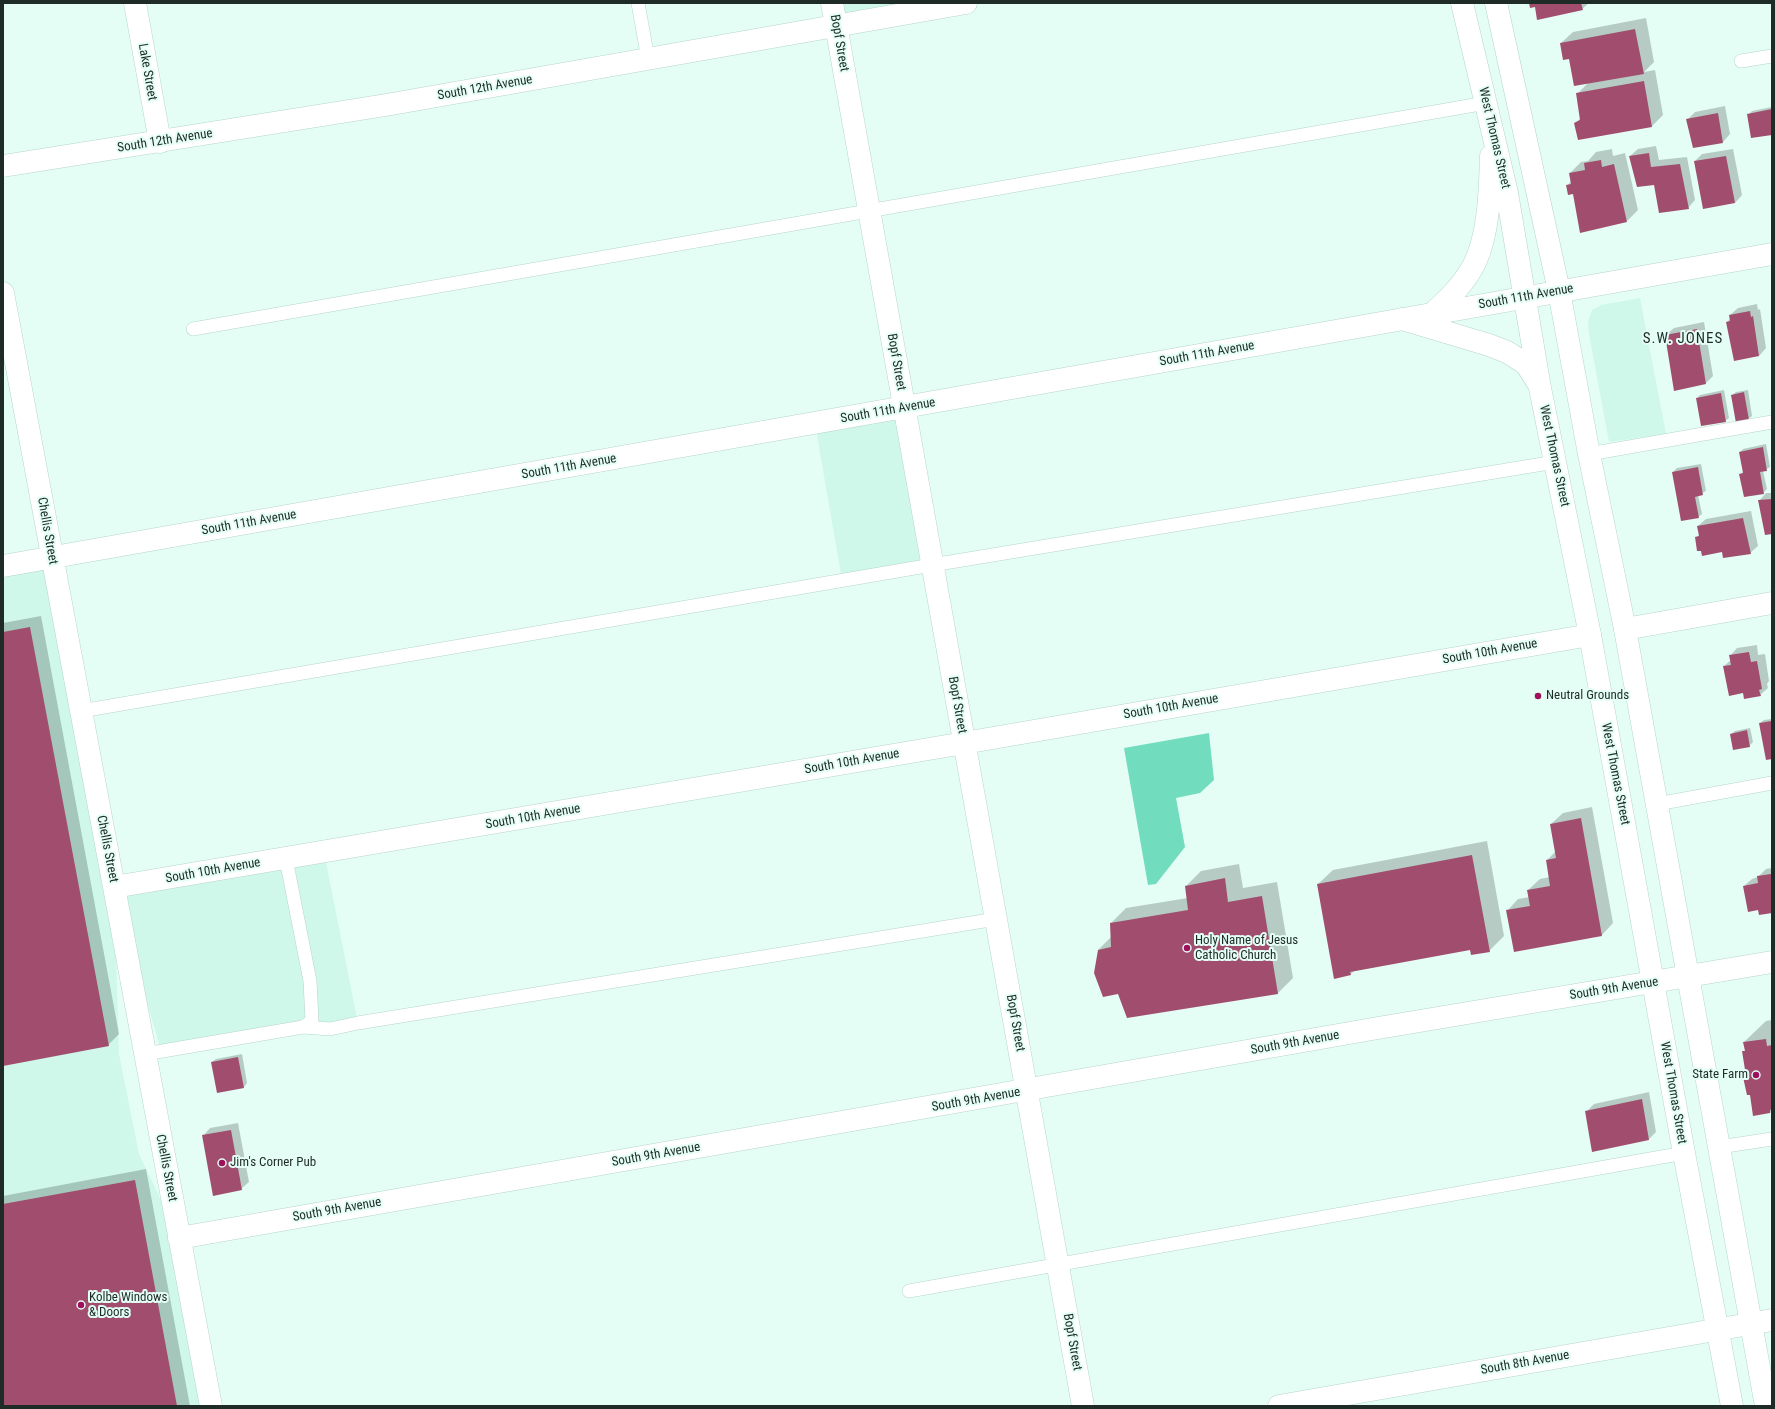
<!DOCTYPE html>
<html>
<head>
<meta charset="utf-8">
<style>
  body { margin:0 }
  #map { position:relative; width:1775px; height:1409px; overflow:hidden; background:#e4fef5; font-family:"Roboto Condensed",sans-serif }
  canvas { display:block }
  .frame { position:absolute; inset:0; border:4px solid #1f2b27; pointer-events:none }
</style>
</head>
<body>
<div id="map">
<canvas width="1775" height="1409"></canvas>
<div class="frame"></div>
</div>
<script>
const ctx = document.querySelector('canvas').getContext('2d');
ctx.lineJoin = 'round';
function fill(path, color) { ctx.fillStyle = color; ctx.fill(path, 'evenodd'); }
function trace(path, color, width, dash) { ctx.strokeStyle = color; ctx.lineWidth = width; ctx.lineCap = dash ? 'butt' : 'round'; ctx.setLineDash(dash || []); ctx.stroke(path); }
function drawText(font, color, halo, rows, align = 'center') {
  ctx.font = font + ' "Roboto Condensed",sans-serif'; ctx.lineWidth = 4; ctx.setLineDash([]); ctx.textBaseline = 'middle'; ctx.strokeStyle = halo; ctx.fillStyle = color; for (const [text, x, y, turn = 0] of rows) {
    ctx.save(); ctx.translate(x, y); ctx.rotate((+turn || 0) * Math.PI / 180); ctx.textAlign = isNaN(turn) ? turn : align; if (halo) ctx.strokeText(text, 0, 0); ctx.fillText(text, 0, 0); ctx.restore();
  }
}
fill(new Path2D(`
  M832 3H966L836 26Z
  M1640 298 1666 434 1609 442 1589 334 1588 321 1592 310 1601 305Z
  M904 408 932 565 842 580 815 424Z
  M52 557 114 887 324 852 358 1023 163 1057 114 890 119 1054 139 1154 179 1238 211 1406H3V566Z`), '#cff8ea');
fill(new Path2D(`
  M1209 733 1214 780 1200 793 1176 798 1185 847 1156 884 1148 885 1124 748Z`), '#72ddbe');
fill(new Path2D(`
  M1530 3H1589L1582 9Z
  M1646 18 1654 62 1644 72 1655 70 1663 115 1652 126 1575 123 1581 118 1577 94 1588 83 1570 58 1561 43 1573 32Z
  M1725 106 1730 134 1723 142 1694 147 1688 119 1695 112Z
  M1772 107V134L1748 115 1752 111Z
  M1656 146 1659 160 1687 157 1695 200 1688 208 1655 184 1630 156 1638 149Z
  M1612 149 1613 156 1625 153 1638 210 1627 221 1574 193 1568 185 1571 181 1570 173 1581 162 1588 161 1596 152Z
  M1733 149 1742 195 1735 203 1695 161 1702 154Z
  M1757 304 1758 310 1760 309 1766 348 1759 356 1735 359 1727 322 1731 318 1730 315 1738 308Z
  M1704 322 1713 376 1706 383 1666 335 1674 328Z
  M1724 390 1729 418 1725 421 1697 398 1700 395Z
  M1748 390 1752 416 1748 419 1732 395 1736 392Z
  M1766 444 1770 467 1763 471 1767 489 1763 493 1741 474 1744 471 1740 452 1743 449Z
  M1701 464 1706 491 1698 495 1702 514 1698 517 1673 472 1677 468Z
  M1766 493H1772V533L1759 501Z
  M1751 511 1758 546 1750 553 1696 538 1700 534 1698 526 1706 519Z
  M41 616 119 1034 108 1045 3 1065V623Z
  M1757 645 1758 655 1765 654 1769 681 1767 684 1768 688 1760 695 1744 692 1724 666 1731 660 1730 656 1737 648Z
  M1772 719V758L1760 723 1764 720Z
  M1750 728 1753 742 1749 746 1731 734 1735 731Z
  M1592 807 1613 923 1602 935 1515 951 1507 911 1518 899 1530 897 1528 890 1540 879 1550 877 1547 860 1556 851 1551 824 1563 813Z
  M1487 841 1504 936 1489 951 1471 949 1354 971 1350 975 1318 884 1333 870Z
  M1239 864 1243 888 1277 882 1293 978 1278 993 1128 1017 1119 993 1098 950 1111 937V923L1126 908 1188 898 1186 886 1201 871Z
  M1772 868V912L1759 914V909L1744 886 1752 879 1758 877 1766 869Z
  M1772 1020V1111L1770 1113 1751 1094 1744 1077 1747 1074 1743 1052 1746 1050 1744 1042 1766 1021Z
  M242 1054 247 1083 244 1087 218 1091 212 1062 216 1059Z
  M1649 1092 1656 1132 1649 1139 1593 1151 1587 1111 1594 1104Z
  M238 1123 249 1182 241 1189 203 1136 210 1128Z
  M146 1169 190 1406H3V1196Z`), '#0003');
fill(new Path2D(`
  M1529 3H1581L1583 10 1537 20 1535 7 1530 8Z
  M1635 29 1644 74 1574 86 1569 59 1563 60 1560 43Z
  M1644 81 1652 127 1578 140 1574 123 1580 120 1576 93Z
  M1772 109V135L1751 138 1747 114Z
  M1718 113 1723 143 1693 148 1686 119Z
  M1649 153 1651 167 1680 164 1689 209 1659 213 1654 185 1637 187 1629 156Z
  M1726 156 1735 203 1703 209 1694 161Z
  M1601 160 1602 167 1614 164 1627 222 1580 233 1573 194 1568 195 1566 185 1571 184 1569 173 1585 170 1584 163Z
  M1750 311 1751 317 1753 316 1759 356 1734 361 1726 322 1730 321 1729 315Z
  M1697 329 1706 384 1674 391 1665 335Z
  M1744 392 1749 420 1736 423 1731 395Z
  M1721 393 1726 422 1701 426 1696 398Z
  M1763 447 1767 471 1760 472 1764 494 1744 497 1739 474 1743 473 1739 452Z
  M1698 467 1703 495 1695 497 1699 518 1681 521 1672 472Z
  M1772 499V534L1765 535 1758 500Z
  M1743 518 1751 554 1723 558 1722 552 1702 556 1701 551H1697L1695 537 1699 536 1697 526Z
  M30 627 109 1046 3 1066V632Z
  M1749 652 1751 662 1757 661 1762 689 1759 690 1761 696 1744 699 1743 693 1729 696 1723 666 1731 665 1729 655Z
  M1772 721V759L1766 760 1759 723Z
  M1747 730 1750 747 1733 750 1730 734Z
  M1581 818 1602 936 1514 952 1506 910 1530 906 1527 890 1550 886 1546 860 1556 858 1550 824Z
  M1472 855 1490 952 1471 955 1470 950 1350 972 1351 975 1334 979 1317 884Z
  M1771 874 1772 913 1759 915 1758 910 1748 912 1743 886 1758 883 1757 876Z
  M1225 878 1228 902 1262 896 1278 994 1127 1018 1118 994 1103 997 1094 973 1098 950 1111 947 1110 923 1188 910 1185 886Z
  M1766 1039 1767 1046 1772 1045V1109L1770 1110V1113L1753 1116 1750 1095H1747L1743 1077 1746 1076 1742 1051H1745L1743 1042Z
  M238 1057 244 1088 217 1093 211 1062Z
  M1642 1099 1649 1140 1592 1152 1585 1111Z
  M231 1130 242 1190 213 1196 202 1135Z
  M135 1180 177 1406H3V1204Z`), '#a14d6e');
const lane = new Path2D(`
  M638 3 648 59
  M1741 61 1772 56
  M193 329 1486 103
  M1589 454 1772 422
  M81 711 932 565 1555 462
  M1657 804 1772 783
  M303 1027 330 1029 358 1023 996 919
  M145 1054 303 1027 312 1021 310 981 286 859
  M1719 1147 1772 1139
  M909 1291 1684 1153`);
const street = new Path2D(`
  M135 3 160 142
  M832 3 1083 1406
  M3 166 386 105 966 3
  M3 293 211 1406
  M3 566 1772 254
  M1625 629 1772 603
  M114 887 964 743 1590 635
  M179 1238 1378 1028 1772 962
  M1279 1406 1772 1320`);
const secondary = new Path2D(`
  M1462 3 1507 193 1540 388 1590 635 1684 1153 1732 1406
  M1496 3 1559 291 1589 454 1625 629 1766 1406
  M1432 314C1446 301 1461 287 1471 270 1489 240 1490 191 1491 156
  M1402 319 1489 345 1507 352 1526 364 1538 383`);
trace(lane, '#b6d5ca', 14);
trace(street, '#b6d5ca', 23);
trace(secondary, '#b6d5ca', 23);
trace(lane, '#fff', 13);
trace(street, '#fff', 22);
trace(secondary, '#fff', 22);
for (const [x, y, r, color] of [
  [1538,696,4,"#9e105b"],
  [1187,948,4,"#9e105b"],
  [1756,1075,4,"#9e105b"],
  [222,1163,4,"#9e105b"],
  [81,1305,4,"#9e105b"]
]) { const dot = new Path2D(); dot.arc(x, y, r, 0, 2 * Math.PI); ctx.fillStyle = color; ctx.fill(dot); trace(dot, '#e4fef5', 1.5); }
drawText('13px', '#1f2b27', '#e4fef5', [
  ["Bopf Street",839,43,80],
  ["Lake Street",147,72,80],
  ["South 12th Avenue",485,88,-10],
  ["West Thomas Street",1494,138,77],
  ["South 12th Avenue",165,141,-9],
  ["South 11th Avenue",1526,297,-10],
  ["South 11th Avenue",1207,354,-10],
  ["Bopf Street",896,362,80],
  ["South 11th Avenue",888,411,-10],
  ["West Thomas Street",1554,456,78],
  ["South 11th Avenue",569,467,-10],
  ["South 11th Avenue",249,523,-10],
  ["Chellis Street",47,531,80],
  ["South 10th Avenue",1490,652,-10],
  ["Bopf Street",957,705,80],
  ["South 10th Avenue",1171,707,-10],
  ["South 10th Avenue",852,762,-10],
  ["West Thomas Street",1615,774,79],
  ["South 10th Avenue",533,817,-10],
  ["Chellis Street",107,849,79],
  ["South 10th Avenue",213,871,-10],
  ["South 9th Avenue",1614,989,-9],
  ["Bopf Street",1015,1023,80],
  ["South 9th Avenue",1295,1043,-10],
  ["West Thomas Street",1673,1093,80],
  ["South 9th Avenue",976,1100,-10],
  ["South 9th Avenue",656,1155,-10],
  ["Chellis Street",166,1168,79],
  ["South 9th Avenue",337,1210,-10],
  ["Bopf Street",1072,1342,80],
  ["South 8th Avenue",1525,1363,-10]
]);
drawText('13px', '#1f2b27', '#e4fef5', [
  ["Neutral Grounds",1546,696],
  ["Holy Name of Jesus",1195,941],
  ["Catholic Church",1195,956],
  ["State Farm",1748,1075,"right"],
  ["Jim's Corner Pub",230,1163],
  ["Kolbe Windows",89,1298],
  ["& Doors",89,1313]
], 'left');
ctx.letterSpacing = '1px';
drawText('15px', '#1f2b27', '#e4fef5', [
  ["S.W. JONES",1683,339]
]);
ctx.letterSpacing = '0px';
</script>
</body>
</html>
